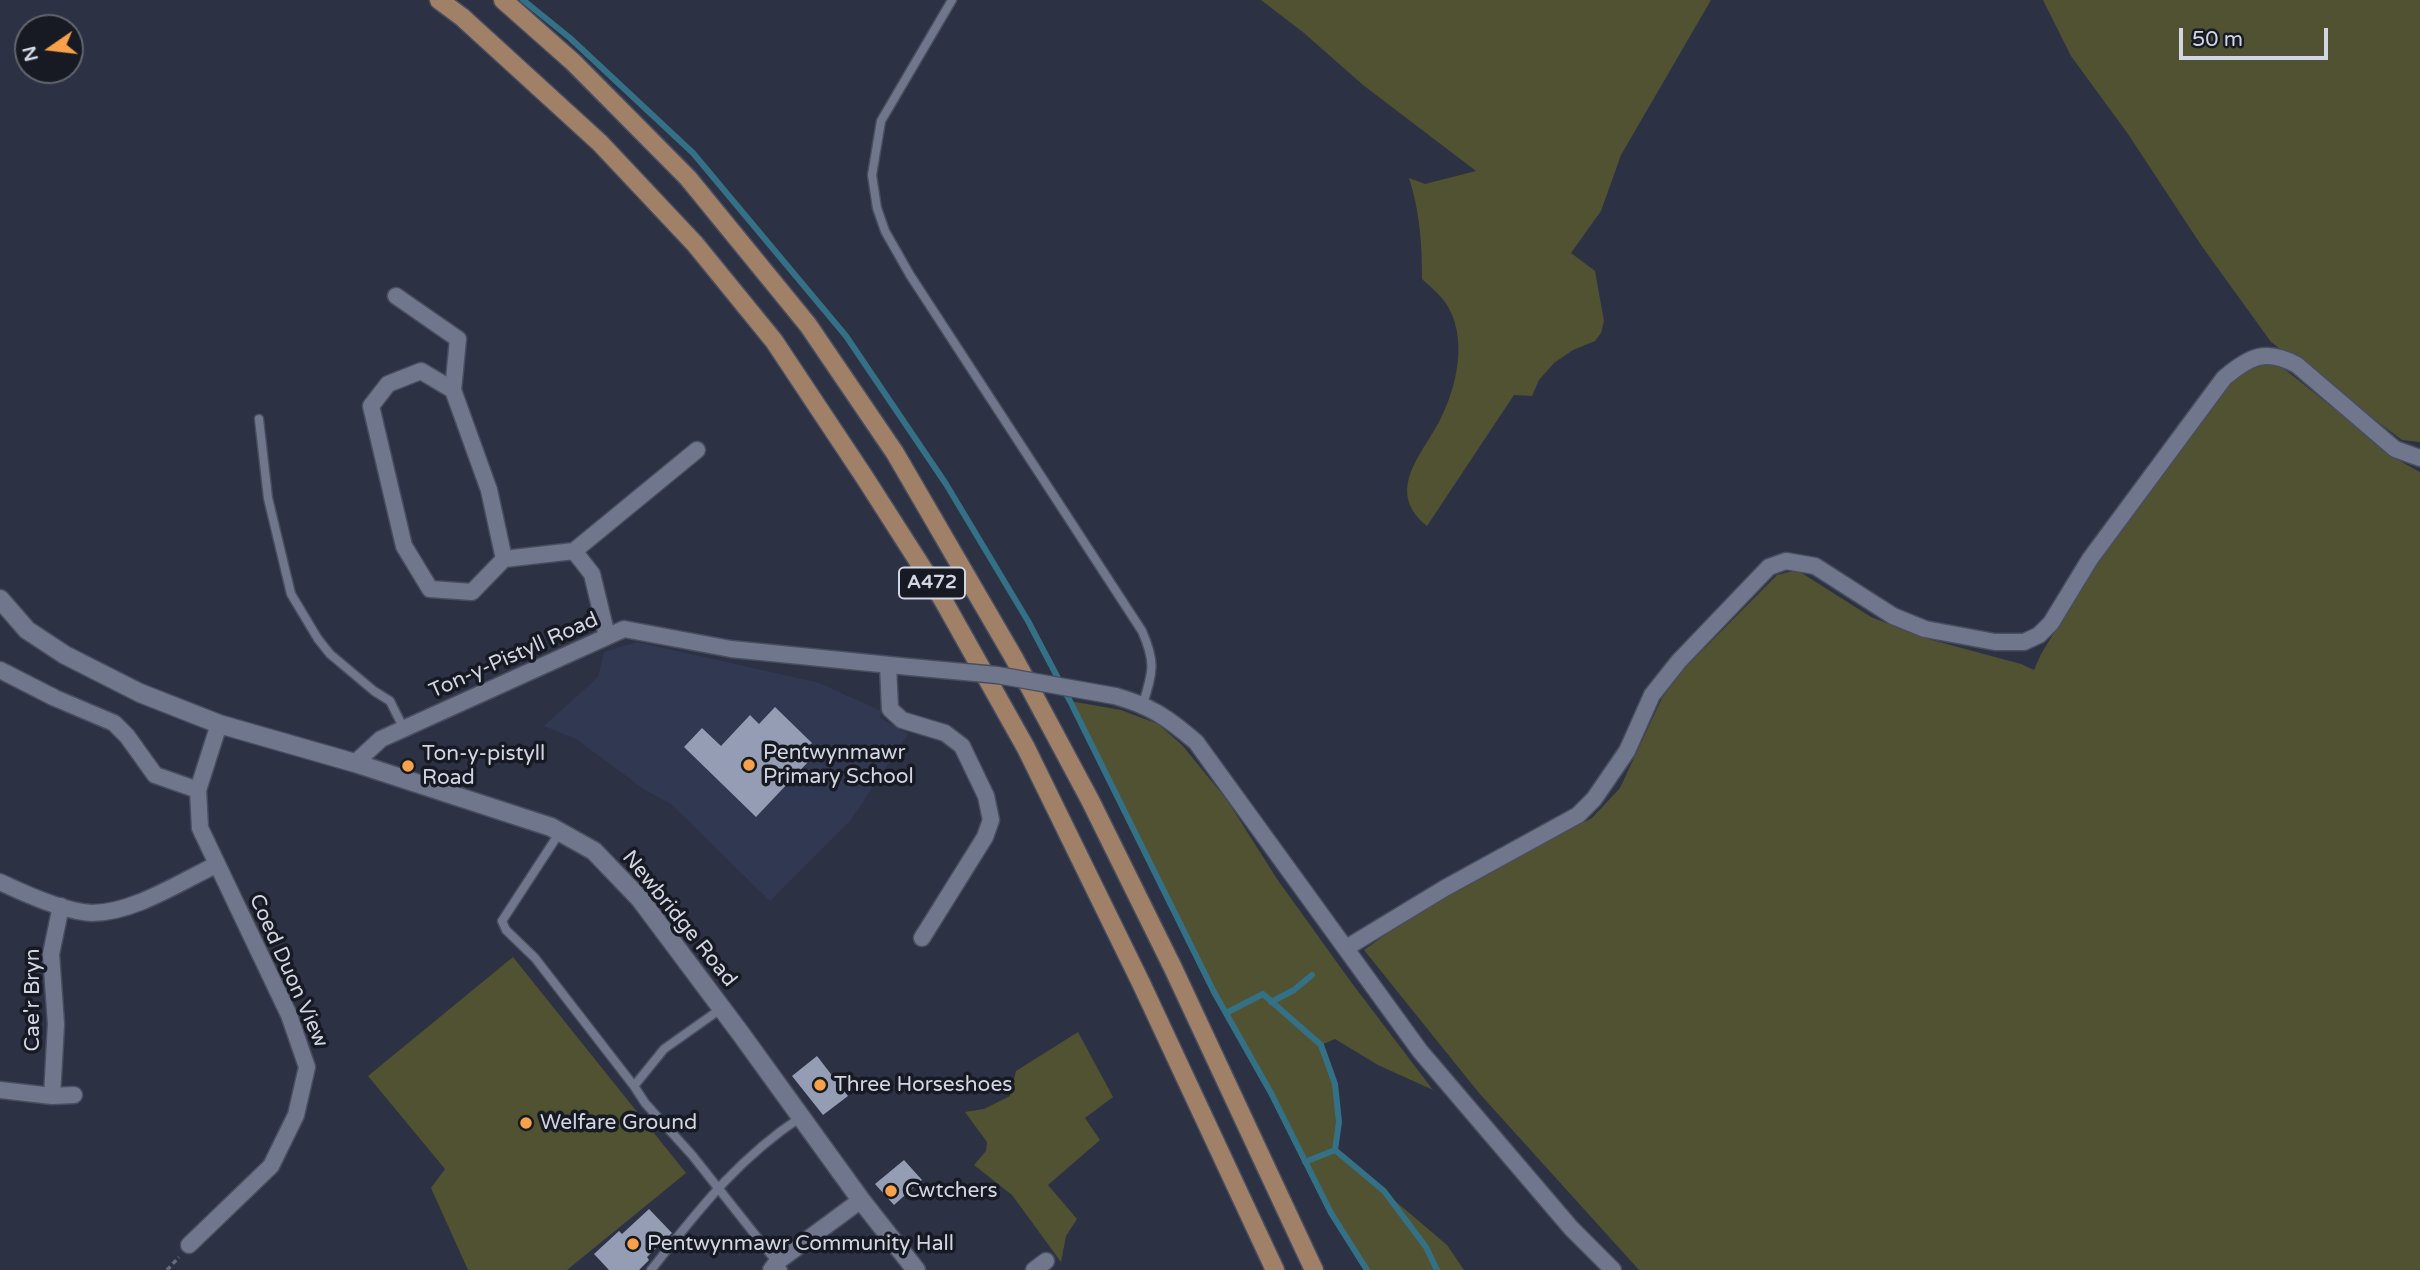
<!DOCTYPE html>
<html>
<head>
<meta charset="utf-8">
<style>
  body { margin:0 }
  #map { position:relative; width:2420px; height:1270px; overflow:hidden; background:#2c3244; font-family:"Varela Round",sans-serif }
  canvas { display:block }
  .north { position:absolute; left:14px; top:14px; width:70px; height:70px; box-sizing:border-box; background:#171a22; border:2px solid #61656f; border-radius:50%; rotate:256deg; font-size:19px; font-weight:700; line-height:28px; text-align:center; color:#d1d6e2 }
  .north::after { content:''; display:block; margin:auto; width:24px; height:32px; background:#f8a14a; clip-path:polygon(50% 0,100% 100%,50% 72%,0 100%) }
  .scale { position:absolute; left:2179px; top:28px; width:149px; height:32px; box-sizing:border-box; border:4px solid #d1d6e2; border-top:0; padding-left:9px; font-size:21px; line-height:24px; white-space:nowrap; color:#d1d6e2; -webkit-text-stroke:5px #171a22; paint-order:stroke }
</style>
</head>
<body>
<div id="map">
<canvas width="2420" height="1270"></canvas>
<div class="north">N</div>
<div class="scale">50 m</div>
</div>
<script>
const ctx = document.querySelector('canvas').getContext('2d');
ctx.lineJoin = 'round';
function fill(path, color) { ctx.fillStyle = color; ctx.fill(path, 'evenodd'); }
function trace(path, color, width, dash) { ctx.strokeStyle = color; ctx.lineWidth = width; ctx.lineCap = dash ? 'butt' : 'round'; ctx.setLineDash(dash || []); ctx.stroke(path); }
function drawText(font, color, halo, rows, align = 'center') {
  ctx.font = font + ' "Varela Round",sans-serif'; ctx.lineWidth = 7; ctx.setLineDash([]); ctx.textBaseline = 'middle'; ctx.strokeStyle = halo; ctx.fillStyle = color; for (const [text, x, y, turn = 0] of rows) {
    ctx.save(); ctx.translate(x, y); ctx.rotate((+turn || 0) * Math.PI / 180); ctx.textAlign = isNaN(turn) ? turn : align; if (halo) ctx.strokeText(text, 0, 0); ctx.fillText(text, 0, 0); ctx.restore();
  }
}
fill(new Path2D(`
  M637 642 819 683 881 711 880 718 908 734 850 821 770 901 671 804 645 790 576 739 544 726 598 677 604 652Z`), '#313952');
fill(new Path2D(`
  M1261 0H1711L1621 155 1601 211 1571 253 1595 271 1604 321 1601 333 1595 341 1573 350 1554 363 1539 380 1532 396 1514 395 1427 526C1385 492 1420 457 1439 422 1457 387 1469 337 1445 302 1439 294 1430 286 1422 279 1422 244 1420 212 1409 178L1425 184 1476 171 1363 85 1304 33Z
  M2043 0H2420V442L2402 440 2271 342 2201 245 2128 134 2071 56Z
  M2258 362 2278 364 2400 461 2420 472V1270H1639L1479 1093 1364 950 1402 923 1528 851 1592 818 1620 788 1662 698 1684 669 1777 575 1797 570 1871 617 1921 637 2021 664 2034 670 2041 654 2094 568 2180 447 2231 381Z
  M1070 701 1121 710 1158 724 1182 745 1227 800 1277 879 1351 982 1433 1090 1378 1065 1335 1039 1321 1045 1335 1084 1339 1122 1335 1150 1447 1245 1464 1270H1367L1331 1213 1271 1093 1214 992Z
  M513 957 686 1173 567 1270H468L431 1188 445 1169 368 1076Z
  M1078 1032 1113 1097 1085 1118 1100 1140 1048 1185 1077 1219 1066 1236 1061 1262 1012 1195 974 1165 986 1151 987 1142 965 1112 984 1109 1010 1096 1016 1071Z`), '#505231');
trace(new Path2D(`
  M523 0 570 38 693 153 846 336 946 484 1028 621 1070 701 1214 992 1271 1093 1331 1213 1367 1270
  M1271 1002 1294 990 1312 975
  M1226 1013 1263 994 1321 1045 1335 1084 1339 1122 1335 1150 1384 1191 1426 1247 1437 1270
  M1305 1162 1335 1150`), '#357186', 6);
fill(new Path2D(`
  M775 707 812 743 801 755 808 762 756 817 684 747 702 728 721 746 750 715 759 724Z
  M817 1056 848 1096 823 1115 792 1076Z
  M904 1160 922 1180 894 1205 875 1184Z
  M649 1209 672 1233 647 1257 649 1260 639 1270H609L594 1254 619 1231 622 1234Z`), '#959db4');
const service = new Path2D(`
  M952 0 881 121 872 175 877 208 885 231 910 275 1142 631C1156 663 1153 671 1143 704
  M259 419 268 498 291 594 318 639 330 654 374 691 390 701 404 729
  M560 832 502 921 506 930 535 958 634 1086
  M722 1008 664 1049 634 1086 645 1103 692 1155 783 1270
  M651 1270C698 1211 737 1159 801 1117`);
const minor = new Path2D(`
  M396 296 458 339 453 390
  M421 371 453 390 489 490 504 559 472 592 430 589 404 546 371 406 388 384Z
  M574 551 697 450
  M504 559 574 551 592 574 607 636
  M888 665 890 709 902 720 945 733 962 746 986 796 991 820 985 837 922 938
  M0 670 55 698 114 723 127 736 155 775 198 790
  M1115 696C1151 706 1168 718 1196 742L1420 1051 1571 1228 1613 1270
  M355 763 381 739 624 629 731 649 910 667
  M0 882C23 893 66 912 92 913 133 913 180 882 216 865
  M1346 948 1445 888 1578 815 1594 799 1627 751 1652 695 1679 661 1769 567 1786 561 1815 566 1893 616 1925 629 1995 642H2024L2039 635 2051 623 2090 559 2224 378C2250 356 2266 348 2297 365L2395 449 2420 458
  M0 1090 52 1096 74 1095
  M52 1096 56 1024 51 954 61 906
  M189 1245 271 1166 296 1115 307 1067 289 1015 200 828 198 790 219 724
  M771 1270 777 1262 861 1200
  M1034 1270 1046 1261`);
const tertiary = new Path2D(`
  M0 599 27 630 65 655 140 693 219 724 355 763 551 827 594 851 640 899 741 1034 861 1200 916 1270`);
const primary = new Path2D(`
  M439 0 462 17 600 143 695 244 774 341 865 478 943 600 1026 748 1141 983 1275 1270
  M503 0 573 62 688 178 808 325 895 453 1014 658 1090 800 1173 968 1314 1270`);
trace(service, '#494e5e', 11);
trace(minor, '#494e5e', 19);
trace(tertiary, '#494e5e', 21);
trace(primary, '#494e5e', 21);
trace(new Path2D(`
  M167 1270 179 1257`), '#656b7b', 3.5, [5, 3.5]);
trace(service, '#70778d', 8);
trace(minor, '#70778d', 16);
trace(tertiary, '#70778d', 18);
trace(primary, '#a18068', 18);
const minorBridge = new Path2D(`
  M910 667 997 675 1115 696`);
trace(minorBridge, '#494e5e', 19, []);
trace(minorBridge, '#70778d', 16);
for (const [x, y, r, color] of [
  [749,765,7,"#f8a14a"],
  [408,766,7,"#f8a14a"],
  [820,1085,7,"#f8a14a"],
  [526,1123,7,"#f8a14a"],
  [891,1191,7,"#f8a14a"],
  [633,1244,7,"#f8a14a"]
]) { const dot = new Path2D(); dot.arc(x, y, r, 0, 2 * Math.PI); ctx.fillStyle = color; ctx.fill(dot); trace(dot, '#171a22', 2.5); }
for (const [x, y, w] of [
  [932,583,66]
]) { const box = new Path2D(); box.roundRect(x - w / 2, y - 15.5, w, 31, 5); ctx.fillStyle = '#171a22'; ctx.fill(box); trace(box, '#d1d6e2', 2); }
drawText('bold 19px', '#d1d6e2', null, [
  ["A472",932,583]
]);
drawText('21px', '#d1d6e2', '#171a22', [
  ["Ton-y-Pistyll Road",514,656,-24],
  ["Newbridge Road",679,919,51],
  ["Coed Duon View",288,971,66],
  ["Cae'r Bryn",33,1000,-90]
]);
drawText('21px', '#d1d6e2', '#171a22', [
  ["Pentwynmawr",763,753],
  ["Primary School",763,777],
  ["Ton-y-pistyll",422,754],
  ["Road",422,778],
  ["Three Horseshoes",834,1085],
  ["Welfare Ground",540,1123],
  ["Cwtchers",905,1191],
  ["Pentwynmawr Community Hall",647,1244]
], 'left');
</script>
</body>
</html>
